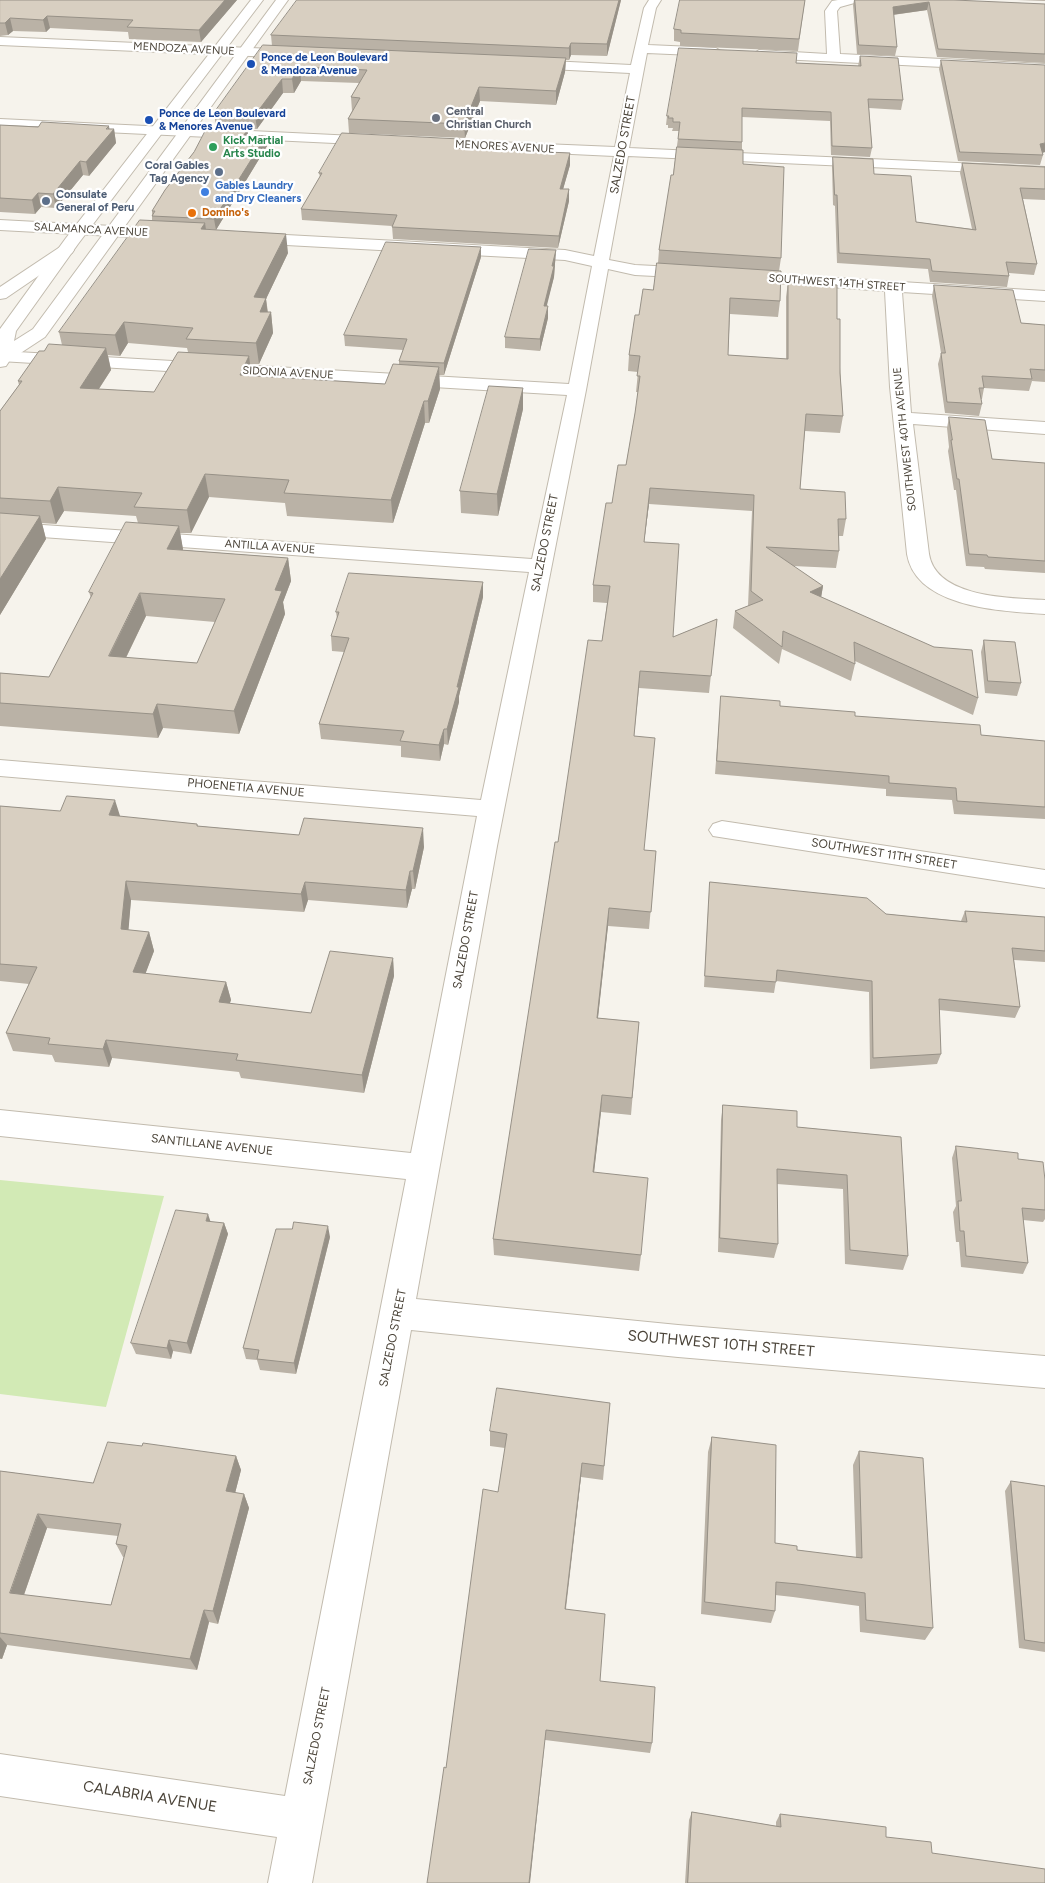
<!DOCTYPE html>
<html>
<head>
<meta charset="utf-8">
<style>
  body { margin:0 }
  canvas { display:block; background:#f6f3ec }
</style>
</head>
<body>
<canvas width="1045" height="1883"></canvas>
<script>
const ctx = document.querySelector('canvas').getContext('2d');
ctx.lineJoin = 'round';
function fill(path, color) { ctx.fillStyle = color; ctx.fill(path, 'evenodd'); }
function trace(path, color, width, dash) { ctx.strokeStyle = color; ctx.lineWidth = width; ctx.lineCap = dash ? 'butt' : 'round'; ctx.setLineDash(dash || []); ctx.stroke(path); }
function drawText(font, color, halo, rows, align = 'center') {
  ctx.font = font + ' Figtree,sans-serif'; ctx.lineWidth = 4.5; ctx.setLineDash([]); ctx.textBaseline = 'middle'; ctx.strokeStyle = halo; ctx.fillStyle = color; for (const [text, x, y, turn = 0] of rows) {
    ctx.save(); ctx.translate(x, y); ctx.rotate((+turn || 0) * Math.PI / 180); ctx.textAlign = isNaN(turn) ? turn : align; if (halo) ctx.strokeText(text, 0, 0); ctx.fillText(text, 0, 0); ctx.restore();
  }
}
fill(new Path2D(`
  M0 1180 164 1196 106 1407 0 1394Z`), '#d2eab5');
const minor = new Path2D(`
  M649 0H661L656 8 648 45 716 48 722 52 716 56 647 53 629 148 1045 167V175L628 156 609 260 635 265 694 268 700 270 702 273 700 276 694 278 635 275 608 269 586 390 497 846 416 1299 678 1325 1045 1356V1388L678 1357 411 1330 312 1883H268L277 1837 0 1796V1754L285 1796 406 1179 0 1136V1110L411 1153 477 816 0 776V760L481 800 529 572 0 534V522L532 559 567 395 0 361V351L569 384 592 266 565 260 249 243 243 241 241 238 243 235 249 233 565 250 594 256 614 156 424 147 419 146 417 143 419 140 424 139 615 147 630 73 529 68 523 64 529 60 631 65 644 8Z
  M838 0H860L858 2 840 7 837 11 840 54 1045 64V72L759 58 753 54 759 50 827 54 825 11 832 1Z
  M0 37 296 50 302 54 296 58 0 45Z
  M0 119 376 137 381 138 383 141 381 144 376 145 0 127Z
  M0 220 169 229 175 231 177 234 175 237 169 239 0 230Z
  M66 245 72 247 74 250 72 253 6 298 0 299V287L60 247Z
  M742 272 1045 291V301L902 292 911 413 1045 422V434L913 424 929 554C936 598 1010 598 1045 600V614C1002 611 916 608 907 554L890 387 885 291 736 280 734 277 736 274Z
  M722 821 1045 870V888L713 836 709 830 713 824Z`);
const tertiary = new Path2D(`
  M251 0H263L78 244 16 331 14 341 33 329 276 0H288L45 337 10 360 6 366 0 367V329L66 238Z`);
trace(minor, '#c2bbae', 2);
trace(tertiary, '#c2bbae', 2);
fill(minor, '#fff');
fill(tertiary, '#fff');
fill(new Path2D(`
  M0 0H237L201 42 129 39 128 32 50 28 46 32 13 31 8 35 0 36Z
  M621 0 607 56 571 55 569 60H566L565 72 556 105 480 101 465 138 349 133 348 119 352 111 351 97 359 83 301 81 294 93H283L257 129 216 127 214 113 272 46 271 35Z
  M805 0 798 51 680 46V42L674 41V29Z
  M854 0 1045 4V63L937 57 927 10 893 15 897 47 895 56 857 54 853 5Z
  M1017 0H1045V1Z
  M860 56 903 100 901 110 869 108 872 148 870 157 831 155 830 121 742 117V150L743 164 781 258 779 271 780 301 778 317 730 314 728 355 786 359V297L788 282 837 319 843 416 840 433 805 431 800 489 846 519 843 536H838L839 551 836 568 793 566 823 586 821 597 978 698 973 715 855 661V664L851 681 782 649 779 664 733 628 735 611 748 606 752 511 649 504 644 542 673 637 717 619 709 693 639 688 634 736 644 850 656 851 649 929 608 926 598 1018 639 1022 631 1115 601 1112 594 1173 641 1255 639 1271 494 1255 493 1239 558 842 602 641 607 603 593 602V585L612 503 626 465 635 413 638 392H636L638 372 628 371 629 355 639 315 653 290 658 263 659 250 673 175 679 131H672L673 128H668V125H666L667 116 796 63 858 66Z
  M941 60 1045 152 1042 153 1043 155 1040 165 958 161 939 69Z
  M0 125 114 129 116 143 89 176 83 175 56 208 41 207 35 214 0 212Z
  M247 130 248 135 266 136 267 146 216 230 206 229 288 253 266 299 268 312H271L273 333 259 364H250L252 375 385 384 399 365V361L403 350 345 346 344 335 481 257 444 375H439L440 389 429 423H425L393 523 287 516 285 503 209 497 191 533H180L183 550 288 558 291 581 283 602 285 614 239 734 163 728 158 738 0 726V673L49 677 91 598 89 592 138 523 136 516 64 511 56 524 42 523 46 539 0 615V411L19 385 18 381 44 351 62 345 59 332 152 221V211ZM128 343 187 348 188 352 154 392 99 389 111 370 108 355 120 356ZM146 616 215 622 197 663 126 658Z
  M460 148 570 153V165L563 189H569V201L558 248 393 239 392 226 302 220 301 209 320 177 319 173Z
  M833 157 874 174 916 222 972 229 960 173 962 163 1045 167V200L1023 199 1037 264 1034 275 1009 273V276L1007 287 930 282 928 269 837 263 835 206 833 205 832 167Z
  M556 250 554 277 546 306 548 318 540 351 505 348V337Z
  M934 285 1021 323 1045 325V382L1032 381 1029 391 984 388 982 399H981L982 404 979 416 945 413 938 364 941 353 932 296Z
  M523 388V409L498 516 461 513 460 491Z
  M949 417 992 459 1045 463V573L985 569 984 567 966 566 956 490H954L948 451 949 447 947 428Z
  M483 582V597L459 696V702L448 745 444 744 440 761 401 757V746L321 739 319 724 344 652 332 651 331 636 337 619 336 612Z
  M984 640 1021 683 1017 696 985 693 981 652Z
  M721 696 780 706 855 716 981 735 1045 741V819L954 814 952 800 886 796V789L715 774Z
  M0 806 197 824 198 826 424 847 415 889H412L407 908 308 900 304 912 131 900 128 930 149 932 154 951 145 974 226 982 231 1000 229 1004 311 1013 393 958 394 976 364 1093 241 1078 239 1072 112 1058 109 1067 55 1062 52 1055 13 1051 6 1033 29 984 0 981Z
  M710 882 886 914 961 921 965 911 1045 917V962L1014 960 1020 1007 1015 1018 939 1010 941 1054 937 1064 870 1069 869 992 776 981 774 993 704 987 709 893Z
  M723 1105 797 1127 901 1137 908 1256 903 1270 845 1264 843 1189 777 1184 778 1244 774 1258 718 1252 721 1120Z
  M956 1146 1018 1159 1045 1180V1219L1043 1222 1023 1220 1028 1263 1023 1274 961 1267 959 1242H956L953 1212 956 1206 952 1158Z
  M210 1222 224 1223 228 1234 191 1354 173 1351 171 1359 136 1354 131 1343Z
  M330 1237 296 1374 260 1370 257 1360 246 1359 243 1348Z
  M610 1403 603 1480 581 1477 566 1609 600 1681 652 1743 650 1753 545 1740 446 1768 498 1492 505 1448 490 1446V1431Z
  M712 1437 775 1543 797 1550 856 1558 853 1465 859 1451 933 1628 925 1640 860 1632 859 1606 793 1597 775 1595V1611L771 1623 701 1614 708 1452Z
  M142 1446 236 1456 241 1470 235 1493 244 1494 249 1508 218 1624 209 1622 197 1670 7 1645 2 1659H0V1471L93 1483ZM47 1528 118 1536 116 1544 123 1557H124L111 1605 24 1595Z
  M1011 1481 1045 1486V1652L1019 1648 1005 1491Z
  M692 1812 776 1826V1822L780 1814 886 1837 932 1853 1045 1883H685L689 1820Z`), '#bab2a6');
fill(new Path2D(`
  M225 0H237L201 42 199 30Z
  M619 0H621L607 56V44Z
  M929 2 927 10 891 15 893 7Z
  M47 16 50 28 46 32 43 20Z
  M10 18 13 31 8 35 5 23Z
  M571 43V55L569 60V48Z
  M566 58 565 72 556 105V91Z
  M300 67 301 81 294 93 292 79Z
  M282 79 283 93 257 129 255 115Z
  M479 87 480 101 465 138 464 124Z
  M109 126 110 133 114 129 116 143 89 176 86 162Z
  M247 130 249 140 244 135Z
  M266 136 267 146 216 230 214 219Z
  M460 139V150L456 148Z
  M1045 143V152L1038 154 1040 144Z
  M570 153V165L560 200V189Z
  M80 161 83 175 56 208 53 194Z
  M569 189V201L558 248 559 236Z
  M38 193 41 207 35 214 32 200Z
  M205 223 208 243 201 229Z
  M286 234 288 253 266 299 268 317 271 312 273 333 259 364 256 343 254 297Z
  M481 247V257L444 375V363Z
  M556 250 554 277 544 317V306Z
  M548 306V318L540 351V339Z
  M124 322 128 343 120 356 115 335Z
  M106 348 111 370 85 410 80 388Z
  M249 356 252 378 240 375Z
  M439 367 440 389 429 423 428 401Z
  M523 388V409L498 516 497 494Z
  M424 401 425 423 393 523 391 500Z
  M205 474 209 497 191 533 187 510Z
  M58 487 64 511 56 524 50 501Z
  M650 488 649 504 642 559 644 542Z
  M40 516 46 539 0 615V579Z
  M179 526 183 549 172 572 167 549Z
  M288 558 291 581 283 602 285 614 239 734 234 711 275 590Z
  M483 582V597L459 696V702L448 745 447 729Z
  M823 586 820 604 810 592Z
  M140 593 146 616 115 680 109 656Z
  M157 704 163 728 158 738 153 714Z
  M444 729V744L440 761 439 745Z
  M115 800 121 819 109 815Z
  M423 828 424 847 415 889 413 871Z
  M410 871 412 889 407 908 406 890Z
  M126 881 131 900 127 948 121 929Z
  M305 882 308 900 304 912 301 894Z
  M609 908 608 926 596 1035 597 1018Z
  M149 932 154 951 139 991 133 972Z
  M393 958 394 976 364 1093 362 1075Z
  M226 982 231 1000 224 1021 219 1002Z
  M106 1040 112 1058 109 1067 103 1049Z
  M602 1095 601 1112 592 1189 593 1172Z
  M208 1214 212 1226 206 1221Z
  M224 1223 228 1234 191 1354 187 1343Z
  M328 1226 330 1237 296 1374 294 1363Z
  M169 1340 173 1351 171 1359 167 1348Z
  M236 1456 241 1470 232 1505 226 1491Z
  M582 1463 581 1477 564 1621 565 1609Z
  M244 1494 249 1508 218 1624 213 1611Z
  M38 1514 47 1528 20 1606 10 1593Z
  M204 1610 209 1622 197 1670 190 1659Z
  M0 1637 7 1645 2 1659 0 1658Z
  M546 1730 545 1740 530 1883H529Z`), '#979187');
const building = new Path2D(`
  M0 0H225L199 30 127 27 133 20 47 16 43 20 10 18 5 23H0Z
  M297 0H619L607 44 571 43 569 48 271 35Z
  M680 0H805L799 39 681 33V30L674 29Z
  M855 0H954L1045 4V54L938 49 929 2 893 7 897 47 859 45Z
  M263 45 566 58 556 91 479 87 464 124 348 119 360 98 351 97 367 70 300 67 292 79H282L255 115 214 113Z
  M679 48 797 53 796 63 861 66 860 56 898 58 903 100 868 99 872 148 832 146 831 112 742 108V142L678 139 680 122H673V118H668L669 116H667Z
  M941 60 1045 65V143L1040 144 1043 155 960 152Z
  M42 122 109 126 106 129H114L86 162 80 161 53 194 38 193 32 200 0 198V125L38 127Z
  M207 128 247 130 244 135 266 136 214 219 152 216 155 211H152L165 190 194 152Z
  M342 133 460 139 456 148 570 153 560 189H569L559 236 392 227 397 215 301 209 322 173H319Z
  M677 147 743 150V164L784 167 781 258 659 250 671 175H673Z
  M833 157 873 159 874 174 911 176 916 222 976 230 962 163 1045 167V189L1020 188 1037 264 1006 262 1009 276 932 271 930 259 839 253 837 195H835Z
  M140 220 205 223 201 229 286 234 254 297 266 298 260 312H271L256 343 186 339 193 328 124 322 115 335 59 332Z
  M386 242 481 247 444 363 399 361 407 339 344 335Z
  M529 249 556 250 552 266H554L544 306H548L540 339 505 337Z
  M657 263 781 271 780 301 730 298 728 355 788 359V282L837 285V319H840V373L843 416 806 414 800 489 845 492 846 519H838L839 551 766 547 823 586 810 592 934 647 972 650 978 698 854 642 855 664 783 631 782 647 735 611 763 600 751 591 754 495 650 488 644 542 679 544 673 637 717 619 711 676 640 671 634 736 655 738 644 850 656 851 651 912 609 908 597 1018 639 1022 632 1098 602 1095 593 1172 648 1178 641 1255 493 1239 555 842H558L588 640 602 641 610 586 593 585 606 503H612L618 465H626L635 413 640 376H637L640 356 629 355 635 315H639L643 289 653 290Z
  M934 285 1013 290 1021 323 1045 325V370L1030 369 1032 379 982 376 984 388H979L982 404 947 402 941 353H945Z
  M49 344 106 348 80 388 154 392 178 352 249 356 240 375 385 384 393 364 439 367 428 401H424L391 500 284 493 289 480 205 474 187 510 134 507 142 493 58 487 50 501 0 498V411L22 381H18L39 351H44Z
  M489 386 523 388 497 494 460 491Z
  M949 417 985 420 992 459 1045 463V561L988 557 987 555 969 554 959 479H957L951 440H952Z
  M0 513 40 516 0 579Z
  M126 522 179 526 167 549 288 558 275 590 282 591 234 711 157 704 153 714 0 703V673L49 677 93 593 89 592ZM140 593 225 599 197 663 109 656Z
  M349 573 483 582 457 687H459L447 729H444L439 745 400 741 404 731 319 724 349 638 331 636 339 612H336Z
  M984 640 1015 642 1021 683 988 681Z
  M721 696 780 701V706L855 712V716L980 725 981 735 1045 741V807L957 801 956 788 889 783V776L717 761Z
  M67 796 115 800 109 815 197 824V826L299 835 304 818 423 828 413 871H410L406 890 305 882 301 894 126 881 121 929 149 932 133 972 226 982 219 1002 311 1013 330 951 393 958 362 1075 236 1060 238 1054 106 1040 103 1049 48 1044 50 1038 6 1033 37 967 0 964V806L60 811Z
  M710 882 867 898 886 914 967 922 965 911 1045 917V951L1012 948 1020 1007 939 999 941 1054 873 1058 872 981 777 970 776 982 705 976Z
  M723 1105 797 1111V1127L901 1137 908 1256 850 1250 847 1175 777 1169 778 1244 720 1238Z
  M956 1146 1018 1153V1159L1043 1162 1045 1180V1210L1022 1208 1028 1263 966 1256 964 1231H960L958 1201H961Z
  M176 1210 208 1214 206 1221 224 1223 187 1343 169 1340 167 1348 131 1343Z
  M294 1222 328 1226 294 1363 257 1359 259 1350 243 1348 276 1229H292Z
  M497 1388 610 1403 604 1466 582 1463 565 1609 605 1614 600 1681 655 1687 652 1743 546 1730 529 1883H427L444 1767 446 1768 483 1489 498 1492 507 1434 490 1431Z
  M712 1437 776 1445 775 1543 797 1546V1550L862 1558 859 1451 923 1458 933 1628 866 1620 865 1593 798 1584 776 1582 775 1611 705 1602Z
  M108 1442 142 1446 143 1443 236 1456 226 1491 244 1494 213 1611 204 1610 190 1659 0 1633V1471L93 1483ZM38 1514 121 1524 116 1544 127 1546 111 1605 10 1593Z
  M1011 1481 1045 1486V1643L1025 1640Z
  M692 1812 781 1827 780 1814 886 1827V1837L931 1842 932 1853 1045 1869V1883H688Z`);
fill(building, '#d8cfc1');
trace(building, '#979187', 1);
for (const [x, y, r, color] of [
  [251,64,5,"#1a4fb4"],
  [436,118,5,"#6b7280"],
  [149,120,5,"#1a4fb4"],
  [213,147,5,"#2e9e5b"],
  [219,172,5,"#5c6f8a"],
  [205,192,5,"#3f7fe0"],
  [46,201,5,"#5c6f8a"],
  [192,213,5,"#e8710a"]
]) { const dot = new Path2D(); dot.arc(x, y, r, 0, 2 * Math.PI); ctx.fillStyle = color; ctx.fill(dot); trace(dot, '#fff', 2); }
drawText('11px', '#4b4439', '#fff', [
  ["MENDOZA AVENUE",184,49,3],
  ["MENORES AVENUE",505,147,3],
  ["SALAMANCA AVENUE",91,230,3],
  ["SOUTHWEST 14TH STREET",837,283,4],
  ["SIDONIA AVENUE",288,373,3],
  ["SOUTHWEST 40TH AVENUE",905,439,-96],
  ["ANTILLA AVENUE",270,547,4]
]);
drawText('bold 11px', '#164399', '#fff', [
  ["Ponce de Leon Boulevard",261,58],
  ["& Mendoza Avenue",261,71],
  ["Ponce de Leon Boulevard",159,114],
  ["& Menores Avenue",159,127]
], 'left');
drawText('bold 11px', '#5b616d', '#fff', [
  ["Central",446,112],
  ["Christian Church",446,125]
], 'left');
drawText('bold 11px', '#27864d', '#fff', [
  ["Kick Martial",223,141],
  ["Arts Studio",223,154]
], 'left');
drawText('bold 11px', '#4e5e75', '#fff', [
  ["Coral Gables",209,166],
  ["Tag Agency",209,179],
  ["Consulate",56,195,"left"],
  ["General of Peru",56,208,"left"]
], 'right');
drawText('bold 11px', '#366cbe', '#fff', [
  ["Gables Laundry",215,186],
  ["and Dry Cleaners",215,199]
], 'left');
drawText('bold 11px', '#c56008', '#fff', [
  ["Domino's",202,213]
], 'left');
drawText('12px', '#4b4439', '#fff', [
  ["SALZEDO STREET",623,145,-80],
  ["SALZEDO STREET",545,543,-79],
  ["PHOENETIA AVENUE",246,788,5],
  ["SOUTHWEST 11TH STREET",884,854,9],
  ["SALZEDO STREET",466,940,-80],
  ["SANTILLANE AVENUE",212,1145,6],
  ["SALZEDO STREET",393,1338,-79],
  ["SALZEDO STREET",317,1736,-79]
]);
drawText('15px', '#4b4439', '#fff', [
  ["SOUTHWEST 10TH STREET",721,1344,5],
  ["CALABRIA AVENUE",150,1797,9]
]);
</script>
</body>
</html>
